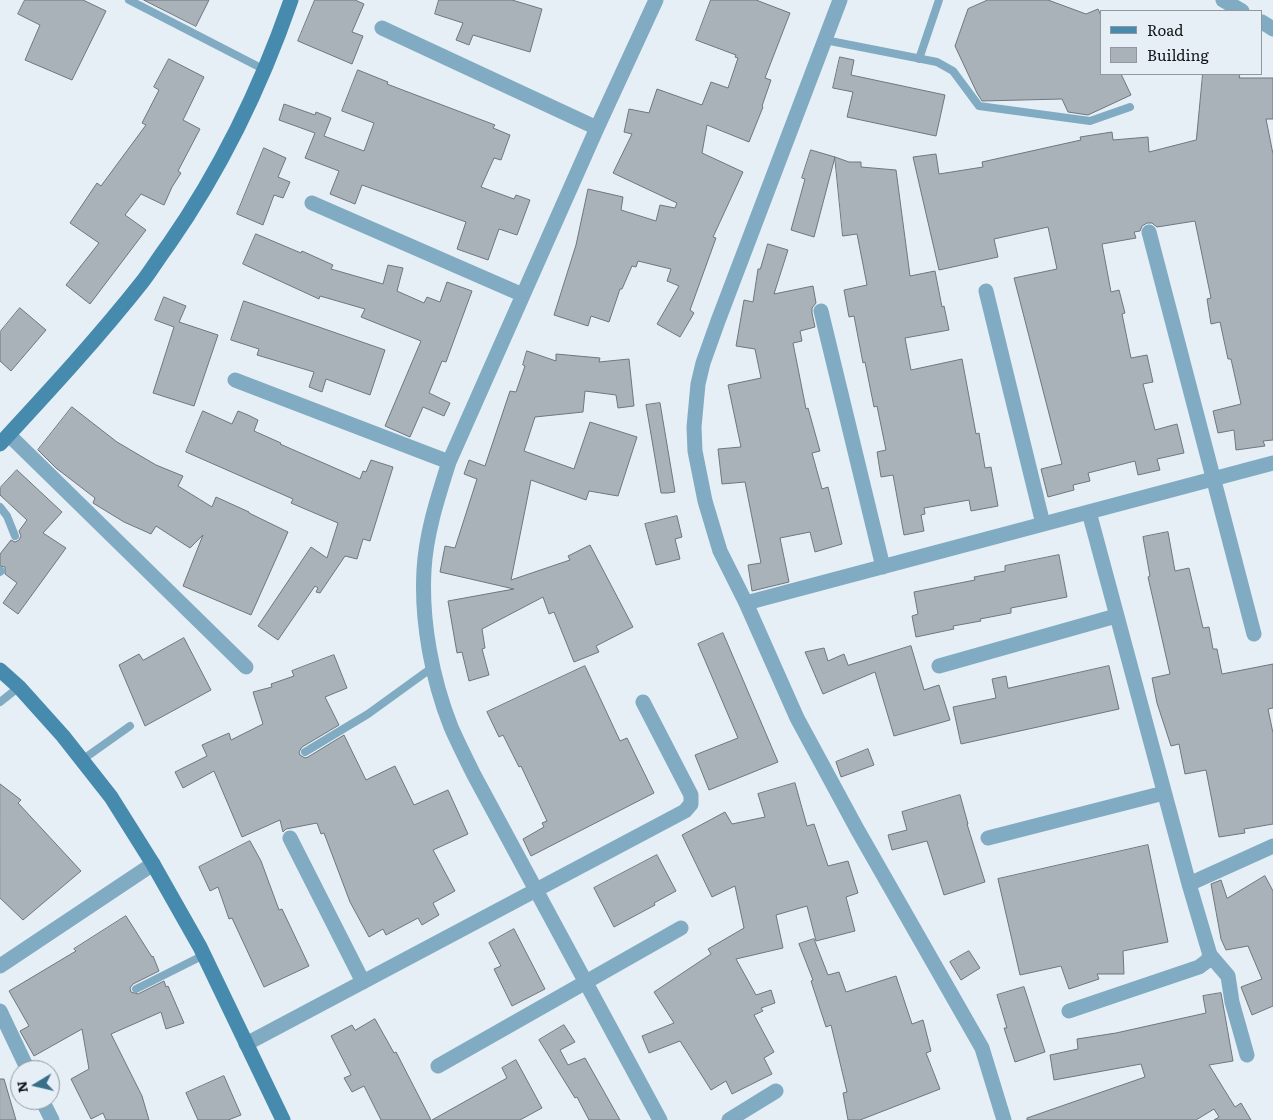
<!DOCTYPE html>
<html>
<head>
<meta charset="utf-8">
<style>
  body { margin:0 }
  #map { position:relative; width:1273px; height:1120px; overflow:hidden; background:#e5eff5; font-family:Literata,serif }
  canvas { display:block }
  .legend { position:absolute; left:1100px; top:10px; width:162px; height:65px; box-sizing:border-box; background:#e5eff5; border:1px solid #91989d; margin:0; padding:6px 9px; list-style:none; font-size:15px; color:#121618 }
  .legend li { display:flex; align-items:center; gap:10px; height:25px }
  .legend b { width:25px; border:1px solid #91989d }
  .north { position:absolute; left:10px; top:1060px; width:50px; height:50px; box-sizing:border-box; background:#e5eff5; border:1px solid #91989d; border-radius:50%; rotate:261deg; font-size:14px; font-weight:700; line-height:20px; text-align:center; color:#121618 }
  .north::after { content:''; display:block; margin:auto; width:18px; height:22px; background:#386e89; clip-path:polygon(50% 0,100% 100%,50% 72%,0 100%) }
</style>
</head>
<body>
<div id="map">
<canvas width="1273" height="1120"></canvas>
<ul class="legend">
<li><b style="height:6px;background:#468aad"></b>Road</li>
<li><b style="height:14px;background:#a8b2b8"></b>Building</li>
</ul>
<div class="north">N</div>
</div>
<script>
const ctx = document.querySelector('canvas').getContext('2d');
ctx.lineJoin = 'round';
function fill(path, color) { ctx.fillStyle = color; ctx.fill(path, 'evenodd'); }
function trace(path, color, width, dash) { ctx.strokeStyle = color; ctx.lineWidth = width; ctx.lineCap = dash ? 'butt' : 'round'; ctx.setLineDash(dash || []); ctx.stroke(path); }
const building = new Path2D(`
  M25 0H83L106 11 72 80 25 60 40 25 18 14Z
  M144 0H209L196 26Z
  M315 0H355L364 4 352 32 363 36 352 64 298 41Z
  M439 0H512L542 9 530 52 473 35 469 45 456 40 463 23 435 14Z
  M711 0H756L790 13 765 78 771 80 762 106 763 107 749 142 707 125 702 153 743 172 713 237 716 238 690 310 694 313 680 337 657 324 679 286 667 281 671 269 638 261 636 267 632 266 622 289H620L609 322 591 316 588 326 554 315 576 245 588 189 623 197 621 210 656 221 660 205 675 208 677 203 613 173 632 134 624 132 629 109 649 113 657 89 702 105 711 82 728 88 738 58 735 57 736 55 696 40Z
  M988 0H1048L1086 14 1098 9 1102 18V74H1121L1131 95 1088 115 1068 112 1062 99 982 101 977 93 955 46 968 9Z
  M840 57 854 60 851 75 945 95 936 136 847 117 853 92 833 88Z
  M169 59 204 77 183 120 200 129 178 171 181 173 172 187 164 205 141 194 125 215 146 230 90 304 66 285 99 243 70 223 97 183 101 186 146 125 142 123 159 90 154 87Z
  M358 70 388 82 387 84 400 89 495 125 493 128 510 135 501 160 494 158 481 187 514 199 516 195 530 200 517 235 499 229 488 260 457 249 466 222 362 185 355 204 330 194 339 171 305 158 315 133 279 120 284 104 315 115 316 112 331 118 324 136 364 151 374 123 342 111Z
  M1203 74H1240L1239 78H1273V119H1266L1273 154V440L1263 441 1265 446 1236 450 1234 430 1218 433 1213 411 1241 404 1231 359H1228L1220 322 1211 324 1207 299 1211 298 1195 221 1157 227 1152 223H1147L1142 226 1140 231 1134 232 1136 238 1102 244 1111 292 1119 290 1125 313 1122 314 1131 358 1147 355 1153 382 1143 384 1155 430 1177 424 1184 453 1157 459 1160 470 1138 475 1135 461 1088 473 1090 481 1073 485 1074 490 1048 497 1041 469 1062 464 1014 278 1057 269 1048 227 994 239 998 257 939 270 913 157 936 154 939 174 983 167 982 162 1081 140 1080 137 1112 132 1113 140 1148 137 1149 152 1196 140Z
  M264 148 286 158 278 177 290 182 283 198 274 195 263 225 237 214Z
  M811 150 835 157 814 237 791 230 805 179 802 178Z
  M835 157 849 162H861V167L896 170 910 276 935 271 942 307 944 306 949 330 905 338 911 370 962 359 976 434 979 433 985 468 991 467 998 506 971 511 969 500 924 508 925 514 921 515 924 531 904 535 893 475 881 477 877 452 886 450 877 406 874 407 865 362 863 363 854 316 849 317 844 290 867 285 857 234 843 236Z
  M256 234 301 253 302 251 333 265 331 269 383 284 388 265 403 268 397 291 424 303 427 297 440 302 447 282 472 291 446 362 442 361 429 393 450 403 444 416 423 407 410 437 385 426 421 341 361 317 365 309 320 296 319 299 243 264Z
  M768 244 788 250 774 294 813 286 816 303 812 308V313L815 327 800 331 802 341 793 343 806 409 808 408 820 451 812 453 822 489 828 487 842 544 815 552 810 532 780 538 789 582 752 591 748 565 761 563 745 482 722 484 718 449 741 447 728 385 761 378 755 349 736 346 744 300 753 302 758 269H760Z
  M164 297 186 306 179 322 218 335 194 406 153 393 174 327 155 320Z
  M244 301 385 350 370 395 326 379 322 392 309 387 314 372 257 355 259 349 231 340Z
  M20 308 46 330 11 371 0 361V332Z
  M527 351 556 361V354L600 358 599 362 629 359 634 406 618 408 616 395 585 391 583 412 535 417 524 451 574 469 590 422 637 437 618 496 589 491 586 500 531 480 511 580 570 560 568 556 590 545 633 627 596 646 599 652 574 662 554 612 549 614 543 597 482 629 485 648 482 649 489 675 469 681 462 652 457 653 448 601 514 589 440 572 445 546 455 548 477 479 464 474 469 460 485 466 510 391 516 392 525 366 523 365Z
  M660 403 675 492 668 493H661L646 405Z
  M72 407 117 442 156 465 183 476 178 486 212 507 216 497 249 512V513L288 532 251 615 183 586 203 535 190 548 156 526 151 534 124 522 93 503 95 498 56 468 38 450Z
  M203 411 232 424 238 411 248 415 258 420 254 431 281 443 280 444 360 479 363 471 366 472 371 460 393 467 370 541 363 539 357 559 345 556 320 593 316 592 318 588 315 586 278 640 258 626 311 547 327 558 338 523 291 503 293 499 186 452Z
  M17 470 62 512 43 533 66 548 18 614 3 603 17 583 5 574V567L0 566V554L11 540 15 542 19 540 21 536 19 531 27 520 0 495V488Z
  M677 516 682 537 675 539 680 559 656 565 645 524Z
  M1168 532 1175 571 1189 568 1203 628 1209 627 1213 649H1217L1222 674 1273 664V708L1268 709 1273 733V824L1244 829 1245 833 1219 837 1206 770 1185 774 1179 744 1171 746 1157 703 1152 678 1170 674 1148 577 1150 576 1143 537Z
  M1059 555 1067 597 1011 608V613L980 619 981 621 953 626 954 629 916 637 912 616 918 614 914 592 975 580 974 577 1005 571V566Z
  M723 633 778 762 709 790 695 755 738 738 698 644Z
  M184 638 211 690 145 726 119 665 139 654 143 660Z
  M911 646 924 690 939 685 950 720 894 736 875 672 823 694 805 652 824 648 828 661 844 654 848 665Z
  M334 655 347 688 325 697 339 725 302 747 299 752 300 755 305 758 308 757 344 735 366 780 395 766 414 805 448 790 468 834 433 850 455 891 433 903 439 915 422 925 418 918 386 935 383 929 369 937 350 902 324 833 321 834 317 823 286 829 283 832 280 820 242 837 214 771 183 788 175 772 207 756 202 745 229 733 231 740 263 724 253 692 272 687 271 684 294 676 292 671Z
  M585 666 620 741 627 738 654 793 531 856 523 839 544 827 542 823 547 821 521 766 519 767 503 735 499 737 487 712Z
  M1109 666 1119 709 961 744 953 707 996 698 992 679 1006 676 1008 688Z
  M868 749 874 765 841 777 836 762Z
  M795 783 807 826 814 824 828 866 848 861 858 893 846 897 855 931 816 941 807 906 776 915 783 948 736 959 756 995 771 990 775 1003 761 1008 763 1011 754 1015 774 1052 764 1058 772 1074 732 1094 726 1081 711 1090 680 1041 649 1053 642 1036 674 1023 654 992 711 954 708 949 744 928 735 886 712 897 682 835 725 812 732 824 765 817 758 794Z
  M0 784 21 800 18 803 81 871 23 920 0 898Z
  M960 795 968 824H967L985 882 944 895 927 841 892 850 888 835 907 830 902 812Z
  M250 841 261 861 279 910 282 909 309 966 264 987 232 918 229 919 218 887 210 891 199 867Z
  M1148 845 1168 942 1123 951 1124 974H1097L1099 979 1069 989 1061 966 1020 975 998 879Z
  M657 855 676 891 654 903 655 905 614 927 594 888Z
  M1265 876 1273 891V1006L1252 1015 1241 987 1262 979 1248 946 1226 950 1221 939 1211 884 1221 880 1227 898Z
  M126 916 152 957 153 956 159 971 133 984 130 988 131 992 138 994 164 981 166 987 168 986 184 1023 166 1029 161 1012 111 1034 142 1096 149 1120H106L103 1113 91 1119 71 1079 89 1069 82 1029 34 1056 20 1031 29 1026 9 991 76 951 74 949Z
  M514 929 545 989 512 1006 494 969 501 966 489 943Z
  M814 939 828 975 839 972 846 992 896 976 912 1024 923 1020 931 1051 926 1053 940 1089 860 1120H848L843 1093 847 1092 831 1025 826 1027 811 981 813 980 799 944Z
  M969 951 980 968 961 980 950 962Z
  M1024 987 1045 1052 1015 1062 1004 1028H1007L997 995Z
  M1221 993 1233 1061 1209 1065 1235 1107 1241 1103 1251 1120H1214L1219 1117 1214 1109 1196 1120H1027V1118L1145 1077 1141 1064 1054 1080 1050 1055 1078 1049 1077 1039 1116 1033 1206 1013 1203 996Z
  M375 1019 394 1053 396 1052 431 1120H381L364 1086 352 1092 344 1078 351 1075 331 1036 352 1025 355 1030Z
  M564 1025 575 1042 560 1050 568 1065 585 1058 620 1120H589L577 1097 575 1098 539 1040Z
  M516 1060 542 1108 520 1120H432L507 1078 502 1068Z
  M224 1076 241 1115 228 1120H198L186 1093Z
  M0 1079H4L16 1120H0Z`);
fill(building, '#a8b2b8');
trace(building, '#6e777d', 1);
trace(new Path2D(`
  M129 0 265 70
  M825 40 937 62 953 71 979 106 1090 121 1130 107
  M919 59 939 0
  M0 507 7 516 15 536
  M0 572 1 571
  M0 702 19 687
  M305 752 368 714 433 667
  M82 760 130 726
  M136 989 204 955`), '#81abc3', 8);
trace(new Path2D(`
  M656 0 597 128 449 462C438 497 426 533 424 570 421 621 432 679 451 727 458 743 466 759 474 775L660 1120
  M840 0 718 321 703 363 698 384 694 427 695 451 705 501 720 551 746 603 797 718 857 829 982 1048 1004 1120
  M1223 0 1242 11
  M1262 22 1273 29
  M382 28 597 128
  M312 203 523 295
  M1149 232 1254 634
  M986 291 1043 524
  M821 311 883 567
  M235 380 449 462
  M9 435 246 667
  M746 603 1273 463
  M939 666 1116 616
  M290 838 363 982
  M988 838 1164 793
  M1189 884 1273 846
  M1210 955 1228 976 1232 1002 1247 1055
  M0 966 153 864
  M0 1011 28 1070
  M1069 1011 1199 967 1207 961 1210 955 1189 884 1089 512
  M246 1044 685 811 691 804V795L643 702
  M438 1066 681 928
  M42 1100 52 1120
  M729 1120 776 1091`), '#81abc3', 15);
trace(new Path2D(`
  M0 444C49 391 98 338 143 281 152 269 160 256 169 244 221 169 261 87 291 0
  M0 670 19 687 63 736 111 797 153 864 200 947 283 1120`), '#468aad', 15);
</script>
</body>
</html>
